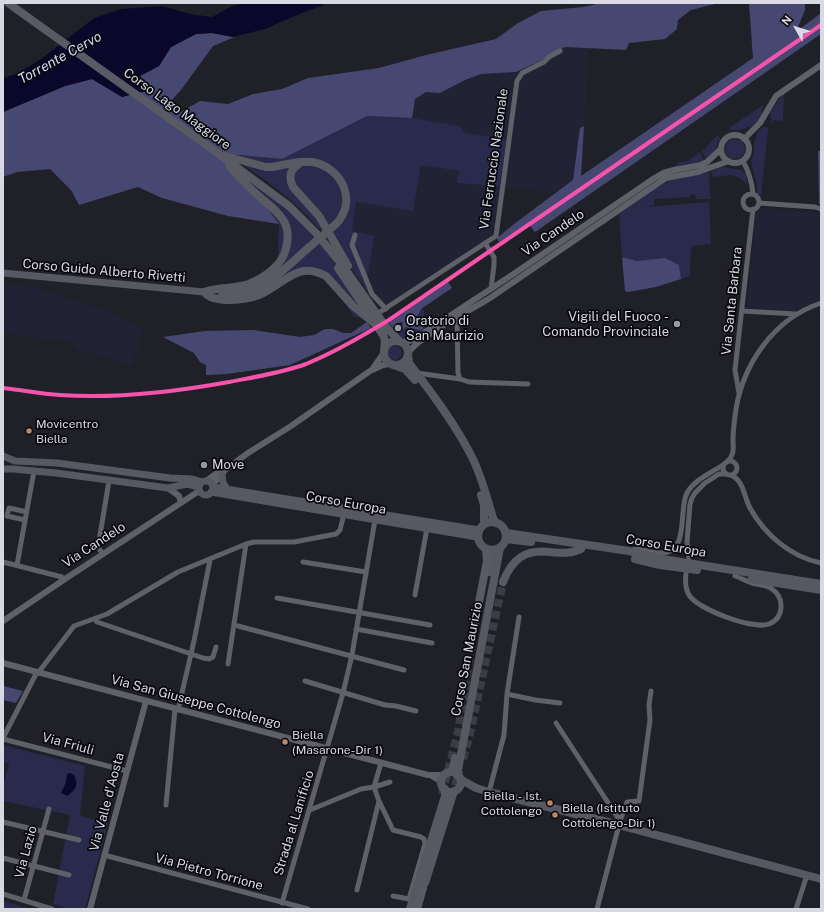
<!DOCTYPE html>
<html>
<head>
<meta charset="utf-8">
<style>
  body { margin:0 }
  #map { position:relative; width:824px; height:912px; overflow:hidden; background:#202128; font-family:"Public Sans",sans-serif }
  canvas { display:block }
  .frame { position:absolute; inset:0; border:4px solid #d8d9e2; pointer-events:none }
  .north { position:absolute; left:776px; top:8px; width:40px; height:40px; -webkit-text-stroke:3px #08080e; paint-order:stroke; rotate:309deg; font-size:11px; font-weight:700; line-height:16px; text-align:center; color:#d8d9e2 }
  .north::after { content:''; display:block; margin:auto; width:14px; height:18px; background:#d8d9e2; clip-path:polygon(50% 0,100% 100%,50% 72%,0 100%) }
</style>
</head>
<body>
<div id="map">
<canvas width="824" height="912"></canvas>
<div class="frame"></div>
<div class="north">N</div>
</div>
<script>
const ctx = document.querySelector('canvas').getContext('2d');
ctx.lineJoin = 'round';
function fill(path, color) { ctx.fillStyle = color; ctx.fill(path, 'evenodd'); }
function trace(path, color, width, dash) { ctx.strokeStyle = color; ctx.lineWidth = width; ctx.lineCap = dash ? 'butt' : 'round'; ctx.setLineDash(dash || []); ctx.stroke(path); }
function drawText(font, color, halo, rows, align = 'center') {
  ctx.font = font + ' "Public Sans",sans-serif'; ctx.lineWidth = 3.5; ctx.setLineDash([]); ctx.textBaseline = 'middle'; ctx.strokeStyle = halo; ctx.fillStyle = color; for (const [text, x, y, turn = 0] of rows) {
    ctx.save(); ctx.translate(x, y); ctx.rotate((+turn || 0) * Math.PI / 180); ctx.textAlign = isNaN(turn) ? turn : align; if (halo) ctx.strokeText(text, 0, 0); ctx.fillText(text, 0, 0); ctx.restore();
  }
}
fill(new Path2D(`
  M565 47 589 48 584 126 580 128 573 180 555 193 503 187 496 236 389 306 372 299 351 231 355 202 421 165 460 171 457 182 507 139 465 133 460 126 409 118 415 99 426 92 440 93 465 80 481 74 516 72 540 61Z
  M760 208 812 212 821 216V278L819 300 794 311 747 308 756 213Z
  M3 285 40 288 45 292 51 293 108 311 144 329 132 365 80 350 69 341 3 333Z`), '#212233');
fill(new Path2D(`
  M784 93 783 121 774 120 772 123 770 113Z
  M763 105C762 125 748 130 731 130L729 128Z
  M367 116 412 118 460 126 465 133 507 139 499 186 457 183 459 171 421 165 413 211 356 202 352 231 374 236 367 281 363 279 372 299C351 265 320 226 289 199 272 183 247 168 227 154L282 159Z
  M764 127 769 128 768 130 761 196 757 193V185L751 162 754 152V143L757 134 761 128Z
  M717 136 719 137 720 139 717 144 716 150 706 160 702 151C708 148 711 140 717 136Z
  M725 149a10 10 0 1 1 20 0a10 10 0 1 1-20 0Z
  M700 152 704 161 673 167 679 162 688 161Z
  M722 167 742 170 746 175 747 185C736 171 728 176 712 177L711 172Z
  M239 169 316 233 339 269 366 317H354L331 282 312 274 302 275 272 290 278 256 279 224Z
  M709 172 710 199H696L695 194H690V197L654 199V205L645 207 709 202 711 244 691 246 690 276 681 279 679 265 665 258 637 261 622 257 619 215 622 212C635 203 653 188 666 183 680 176 695 177 709 172Z
  M423 308 426 328C407 341 403 345 388 325L389 323 395 332 400 333 417 317 421 309Z
  M388 353a7 7 0 1 1 14 0a7 7 0 1 1-14 0Z
  M3 745 85 766 80 816 108 823 85 909H70L53 904 70 815 3 801V787L9 764 3 762Z
  M3 901 29 909H3Z`), '#2a2a4c');
fill(new Path2D(`
  M601 3H719L691 10 678 20 677 29 665 39 629 43 626 50 565 47 540 61 516 72 481 74 465 80 440 93 426 92 415 99 412 118 367 116 282 159 228 154 279 224 228 216 162 198 138 187 79 205 71 190 50 169 17 172 3 177V112L65 86 92 79 122 97 149 89 140 76 159 66 171 47 196 34 212 33 233 37 237 36 213 46 181 90 166 106 177 114 200 101 228 104 253 94 282 89 308 78 379 68 426 55 496 39 518 23 541 11 583 7Z
  M749 3H805V10L796 32 821 13V34L535 232 528 223 499 242 497 238 514 224 573 180 580 128 584 126 581 176 753 58Z
  M818 151H821V205L819 204Z
  M622 257 637 261 665 258 679 265 681 279 656 287 628 292 625 291Z
  M448 282 452 288 421 309 417 317 423 324V329L420 330 406 327 400 333 403 322 397 323 393 328 389 323Z
  M367 322 371 328 290 365 227 374 206 375V365L200 362 194 353 163 337 205 331 253 330 300 337 314 335 325 329H333L343 333H351Z
  M3 686 23 691 16 703 3 700Z`), '#464872');
fill(new Path2D(`
  M247 3H325L321 6 304 12 265 29 233 37 212 33 196 34 171 47 159 66 140 76 150 90 122 97 92 79 65 86 3 112V78L19 73 44 57 94 18 121 9 162 6 190 14 212 17 232 6Z
  M70 773 74 775C79 785 76 790 67 796L61 793 66 782 67 774Z`), '#0b072b');
trace(new Path2D(`
  M463 759 470 734 503 582
  M442 794 458 732 474 628
  M451 797 460 770`), '#3c3d44', 8, [8, 4]);
trace(new Path2D(`
  M743 161C749 172 752 181 753 194
  M743 202a8 8 0 1 1 16 0a8 8 0 1 1-16 0Z
  M759 203 815 207 821 209
  M355 235 352 245 372 294 386 309
  M485 243 494 257V265L491 289
  M742 311 796 314
  M377 314 496 236 517 81 522 73 544 62 549 57 560 51
  M457 317 458 373 460 379
  M417 373 460 379 469 382 528 384
  M739 393 735 370 753 209
  M723 468a7 7 0 1 1 14 0a7 7 0 1 1-14 0Z
  M727 462C729 460 731 458 732 455 734 451 733 445 733 440 733 432 734 424 735 416 741 366 773 319 821 303
  M731 475C744 481 744 497 750 508 765 535 791 557 821 563
  M25 520 7 516 9 508 27 512
  M633 550 637 549C645 550 653 553 661 553 690 553 678 510 687 493 694 480 711 473 723 465
  M103 554 98 547 109 481
  M689 558 687 542 690 504 692 498 695 493 705 483 719 474H726
  M3 562 62 577 65 579
  M303 562 366 572
  M17 565 34 471
  M686 574C685 581 685 588 689 595 697 609 753 630 769 624 784 618 785 598 772 589 767 585 759 585 752 583 746 581 741 578 735 576
  M415 595 427 528
  M277 598 430 625
  M95 619 97 622 203 658 209 659 213 657 216 647
  M238 626 404 670
  M356 629 432 643
  M228 664 246 544
  M38 673 74 626 107 614 178 572 246 544 254 542H294L336 534 340 530 344 514
  M305 681 385 705 396 706 416 711
  M507 694 535 700 560 703
  M178 710 194 641 210 560
  M556 723 620 821
  M3 738 37 672
  M3 739 127 771
  M489 792 504 735 507 694 519 617
  M379 801 393 830 421 837 424 839 425 844 409 899 393 896
  M166 805 175 709
  M310 810 361 789 374 787 390 782
  M3 822 79 840
  M104 855 308 909
  M3 858 69 875
  M357 890 379 801 374 787 381 763
  M3 894 52 909
  M24 900 49 809
  M282 903 343 693 352 655 375 520
  M597 909 620 821 627 802 639 801 650 720 649 705 651 691
  M796 909 807 875`), '#5f6068', 5);
trace(new Path2D(`
  M721 149a14 14 0 1 1 28 0a14 14 0 1 1-28 0Z
  M744 139 760 123 776 96 821 65
  M399 341 404 342 413 340 515 273 653 179 663 173 674 170 701 165 707 162 721 149
  M408 354C415 338 473 309 490 298L657 184 666 178 698 172 729 161
  M373 368 383 354
  M206 481 220 471 225 470 248 453 291 426 370 371 383 365 390 364
  M212 485 223 473
  M168 488 179 496 181 503
  M3 621 65 579 199 491
  M3 663 428 775H442L446 774
  M432 776 440 781 442 785
  M90 909 146 701`), '#5f6068', 6);
trace(new Path2D(`
  M3 273 204 292
  M3 456 15 461 57 463 170 478 192 479 202 482
  M3 469H13L56 473 168 488 187 484 199 487
  M222 475 223 483 227 489
  M199 488a7 7 0 1 1 14 0a7 7 0 1 1-14 0Z
  M213 487 479 530
  M211 492 477 537`), '#575862', 7);
trace(new Path2D(`
  M384 353a12 12 0 1 1 24 0a12 12 0 1 1-24 0Z
  M408 354 409 363 412 367C434 396 457 427 473 459 482 478 487 498 493 518L496 523
  M393 365 405 369 415 380
  M481 495 484 505V524
  M478 536a14 14 0 1 1 28 0a14 14 0 1 1-28 0Z
  M506 533 629 551 662 559 821 584
  M506 539 531 542
  M635 559 660 565 697 570
  M490 572 492 563 491 551
  M752 579 821 590
  M452 772 455 758
  M441 782a10 10 0 1 1 20 0a10 10 0 1 1-20 0Z
  M457 775 500 548
  M460 779 476 788 489 792 619 825 821 879
  M425 883 454 791
  M410 909 445 796V789`), '#575861', 8);
trace(new Path2D(`
  M8 3 212 149 289 206 316 233 343 266 386 327 399 341
  M225 156 266 167H272C284 165 299 160 312 162 342 167 358 201 336 224
  M300 163C290 170 288 176 293 187L319 216 348 266
  M338 268 383 335 385 341 384 351
  M204 292C218 287 234 289 249 284 263 278 280 267 285 252 294 224 280 214 261 198 250 188 238 178 229 165
  M204 292C210 299 217 299 226 300 237 300 249 299 259 295 284 285 296 260 326 276L353 306 375 324
  M222 295C258 298 283 270 307 249
  M503 582C512 559 525 549 550 552 562 553 570 554 581 549
  M474 628 487 561 486 549
  M417 909 423 888`), '#5a5a65', 8);
trace(new Path2D(`
  M307 249 336 224`), '#5a5a65', 8);
trace(new Path2D(`
  M3 388C22 390 41 394 60 395 117 399 174 392 229 382 255 377 281 373 306 364 335 352 362 336 389 320L821 25`), '#f653ac', 4);
for (const [x, y, r, color] of [
  [677,324,4,"#9899a1"],
  [398,328,4,"#9899a1"],
  [29,431,3.5,"#bb8660"],
  [204,465,4,"#9899a1"],
  [285,742,3.5,"#bb8660"],
  [550,803,3.5,"#bb8660"],
  [555,815,3.5,"#bb8660"]
]) { const dot = new Path2D(); dot.arc(x, y, r, 0, 2 * Math.PI); ctx.fillStyle = color; ctx.fill(dot); trace(dot, '#08080e', 1.5); }
drawText('12px', '#d8d9e2', '#08080e', [
  ["Movicentro",36,424],
  ["Biella",36,439],
  ["Biella",292,735],
  ["(Masarone-Dir 1)",292,750],
  ["Biella - Ist.",542,796,"right"],
  ["Cottolengo",542,811,"right"],
  ["Biella (Istituto",562,808],
  ["Cottolengo-Dir 1)",562,823]
], 'left');
drawText('13px', '#d8d9e2', '#08080e', [
  ["Corso Lago Maggiore",177,109,36],
  ["Via Ferruccio Nazionale",494,159,-82],
  ["Via Candelo",553,233,-34],
  ["Corso Guido Alberto Rivetti",104,271,5],
  ["Via Santa Barbara",732,301,-84],
  ["Corso Europa",346,503,10],
  ["Via Candelo",94,545,-33],
  ["Corso Europa",666,546,10],
  ["Corso San Maurizio",467,659,-79],
  ["Via San Giuseppe Cottolengo",196,702,15],
  ["Via Friuli",68,744,15],
  ["Via Valle d'Aosta",107,802,-75],
  ["Strada al Lanificio",294,823,-73],
  ["Via Lazio",26,852,-75],
  ["Via Pietro Torrione",209,872,15]
]);
drawText('13px', '#d8d9e2', '#08080e', [
  ["Vigili del Fuoco -",669,317,"right"],
  ["Comando Provinciale",669,332,"right"],
  ["Oratorio di",406,321],
  ["San Maurizio",406,336],
  ["Move",212,465]
], 'left');
drawText('italic 14px', '#d3d6f5', '#08080e', [
  ["Torrente Cervo",60,58,-29]
]);
</script>
</body>
</html>
